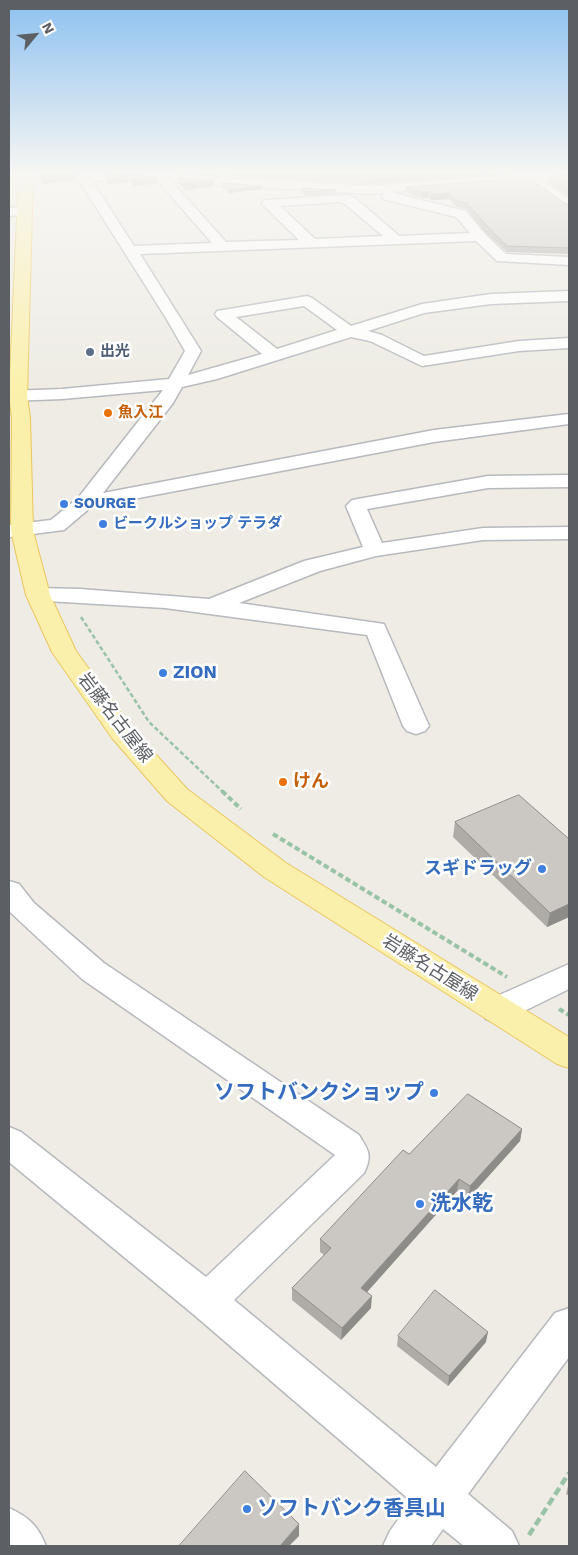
<!DOCTYPE html>
<html>
<head>
<meta charset="utf-8">
<style>
  body { margin:0 }
  #map { position:relative; width:578px; height:1555px; overflow:hidden; background:#eeece4; font-family:"Work Sans",sans-serif }
  canvas { display:block }
  .frame { position:absolute; inset:0; border:10px solid #5c5f64; pointer-events:none }
  .north { position:absolute; left:10px; top:10px; width:50px; height:50px; -webkit-text-stroke:4px #fff; paint-order:stroke; rotate:62deg; font-size:14px; font-weight:700; line-height:20px; text-align:center; color:#5c5f64 }
  .north::after { content:''; display:block; margin:auto; width:18px; height:22px; background:#5c5f64; clip-path:polygon(50% 0,100% 100%,50% 72%,0 100%) }
</style>
</head>
<body>
<div id="map">
<canvas width="578" height="1555"></canvas>
<div class="frame"></div>
<div class="north">N</div>
</div>
<script>
const ctx = document.querySelector('canvas').getContext('2d');
ctx.lineJoin = 'round';
function trace(path, color, width, dash) { ctx.strokeStyle = color; ctx.lineWidth = width; ctx.lineCap = dash ? 'butt' : 'round'; ctx.setLineDash(dash || []); ctx.stroke(path); }
function fill(path, color) { ctx.fillStyle = color; ctx.fill(path, 'evenodd'); }
function drawText(font, color, halo, rows, align = 'center') {
  ctx.font = font + ' "Work Sans","Noto Sans JP",sans-serif'; ctx.lineWidth = 5; ctx.setLineDash([]); ctx.textBaseline = 'middle'; ctx.strokeStyle = halo; ctx.fillStyle = color; for (const [text, x, y, turn = 0] of rows) {
    ctx.save(); ctx.translate(x, y); ctx.rotate((+turn || 0) * Math.PI / 180); ctx.textAlign = isNaN(turn) ? turn : align; if (halo) ctx.strokeText(text, 0, 0); ctx.fillText(text, 0, 0); ctx.restore();
  }
}
const minor = new Path2D(`
  M75 174H166L371 186 520 174H569V179L543 181 569 199V209L564 208 529 182 389 192 466 211 485 234 506 254 569 257V265L497 261 476 241 140 254 201 351 188 375 262 354 217 317 215 314 217 311 307 296 312 298 351 326 422 304 491 294 569 291V301L491 304 424 313 368 331 382 335 424 356 519 341 569 338V348L519 351 422 366 370 341 351 337 217 379 182 387 173 403 103 493 434 430 569 414V424L434 442 91 507 64 530 9 537V525L51 520 78 498 163 390 62 399 9 401V391L62 389 169 379 185 351 166 318ZM116 179 158 181 212 243 134 246 92 181ZM172 182 371 194 385 193 382 196 383 199 456 217 470 233 399 236 355 198 346 195 264 200 262 203 264 206 299 240 226 242ZM340 202 345 204 383 236 315 239 280 206ZM304 306 337 330 277 349 236 317Z
  M25 207 32 211 30 214 9 216V208Z
  M569 475V487L488 488 367 509 382 543 483 528 569 527V539L483 540 376 556 320 571 239 603 384 624 429 726 425 731 416 734 407 731 403 726 367 635 165 608 30 600 27 595 30 590 38 588 80 589 209 599 304 561 363 547 346 506 352 500 488 476Z
  M9 881 19 884 34 903 104 963 359 1135C368 1150 373 1155 364 1173L234 1300 436 1467 555 1313 569 1308V1357L468 1494 512 1531 519 1546H464L443 1529 431 1546H383L390 1531 411 1501 193 1314 9 1162V1127L21 1132 206 1277 335 1155 82 979 9 911Z
  M569 964V989L508 1019 497 1022 486 1019 481 1010 486 1001Z
  M9 1508C29 1517 38 1526 46 1546H9Z`);
const major = new Path2D(`
  M19 174H33L27 396 30 418 33 531 50 595 76 651 130 726 187 789 286 863 569 1037V1068L557 1064 264 877 167 801 112 738 52 652 26 595 11 531 12 418 9 396Z`);
trace(minor, '#b6b9bd', 3);
trace(major, '#ebc65f', 2);
trace(new Path2D(`
  M81 617 149 722 223 792`), '#99c3a6', 2.5, [4.5, 2.5]);
trace(new Path2D(`
  M222 791 241 809
  M273 834 507 977
  M559 1009 569 1015`), '#99c3a6', 4, [5.5, 3]);
trace(new Path2D(`
  M529 1535 569 1473`), '#99c3a6', 4.5, [8, 4]);
fill(minor, '#fff');
fill(major, '#fbf0ab');
fill(new Path2D(`
  M38 174H76L77 180 43 184Z
  M116 174 157 177 158 183 134 186 130 182 108 184 106 182V175Z
  M201 174H495L371 184Z
  M569 175V197L548 182 549 177Z
  M179 178 213 180 214 186 185 190 179 184Z
  M222 183 262 189 229 193 222 187Z
  M406 187 564 203 569 205V254L507 252 486 233 466 209 457 207 449 199 431 200 428 198H422L406 193Z
  M302 188 336 190V194L306 196 302 192Z
  M455 822 569 839V917L547 927 453 837Z
  M522 1129 520 1141 468 1199 457 1191 367 1292 371 1308 341 1340 292 1300V1288L324 1255 320 1252V1239L409 1154Z
  M398 1336 486 1342 448 1386 397 1346Z
  M569 1482V1496L566 1494Z`), '#afaca8');
fill(new Path2D(`
  M76 174 77 180 43 184V178Z
  M421 174H495L371 184V178Z
  M129 175 130 182 108 184V177Z
  M157 177 158 183 134 186 133 179Z
  M213 180 214 186 185 190 184 183Z
  M262 186V189L229 193V190Z
  M422 192H429L428 198H422Z
  M449 193V199L431 200V194Z
  M569 904V917L547 927 550 913Z
  M522 1129 520 1141 468 1199 470 1186Z
  M459 1179 457 1191 360 1300 361 1288Z
  M372 1296 371 1308 341 1340 342 1328Z
  M488 1332 486 1342 448 1386 449 1376Z
  M299 1524V1536L289 1546H280Z`), '#8e8c88');
const building = new Path2D(`
  M41 174H76L43 178Z
  M116 174 157 177 133 179 129 175 108 177 106 175Z
  M302 174H421L371 178Z
  M569 175V190L549 177Z
  M179 178 213 180 184 183Z
  M529 178 564 203 569 205V248L507 246 487 226 467 203 457 201 449 193 431 194 429 192H422L406 187Z
  M222 183 262 186 229 190Z
  M302 188 336 190 306 192Z
  M519 795 569 839V904L550 913 455 822Z
  M468 1094 522 1129 470 1186 459 1179 361 1288 372 1296 342 1328 292 1288 331 1248 320 1239 403 1150 409 1154Z
  M435 1290 488 1332 449 1376 398 1336Z
  M245 1471 299 1524 280 1546H179Z`);
fill(building, '#cbc8c3');
trace(building, '#8e8c88', 1);
const sky = ctx.createLinearGradient(0, 0, 0, 392);
sky.addColorStop(0, '#8dc1f0');
sky.addColorStop(0.44, '#f7f6f3');
sky.addColorStop(1, '#f7f6f300');
ctx.fillStyle = sky;
ctx.fillRect(0, 0, 578, 392);
for (const [x, y, r, color] of [
  [90,352,5,"#5c6f8a"],
  [108,413,5,"#e8710a"],
  [64,504,5,"#3f7fe0"],
  [103,524,5,"#3f7fe0"],
  [163,673,5,"#3f7fe0"],
  [283,782,5,"#e8710a"],
  [542,869,5,"#3f7fe0"],
  [434,1093,5,"#3f7fe0"],
  [420,1204,5,"#3f7fe0"],
  [247,1509,5,"#3f7fe0"]
]) { const dot = new Path2D(); dot.arc(x, y, r, 0, 2 * Math.PI); ctx.fillStyle = color; ctx.fill(dot); trace(dot, '#fff', 2); }
drawText('bold 15px', '#4e5e75', '#fff', [
  ["出光",100,352]
], 'left');
drawText('bold 15px', '#c56008', '#fff', [
  ["魚入江",118,413]
], 'left');
drawText('bold 15px', '#366cbe', '#fff', [
  ["SOURGE",74,504],
  ["ビークルショップ テラダ",113,524]
], 'left');
drawText('bold 18px', '#366cbe', '#fff', [
  ["ZION",173,673],
  ["スギドラッグ",532,869,"right"]
], 'left');
drawText('18px', '#5c5f64', '#fff', [
  ["岩藤名古屋線",115,718,52],
  ["岩藤名古屋線",430,968,32]
]);
drawText('bold 18px', '#c56008', '#fff', [
  ["けん",293,782]
], 'left');
drawText('bold 21px', '#366cbe', '#fff', [
  ["ソフトバンクショップ",424,1093,"right"],
  ["洗水乾",430,1204],
  ["ソフトバンク香具山",257,1509]
], 'left');
</script>
</body>
</html>
